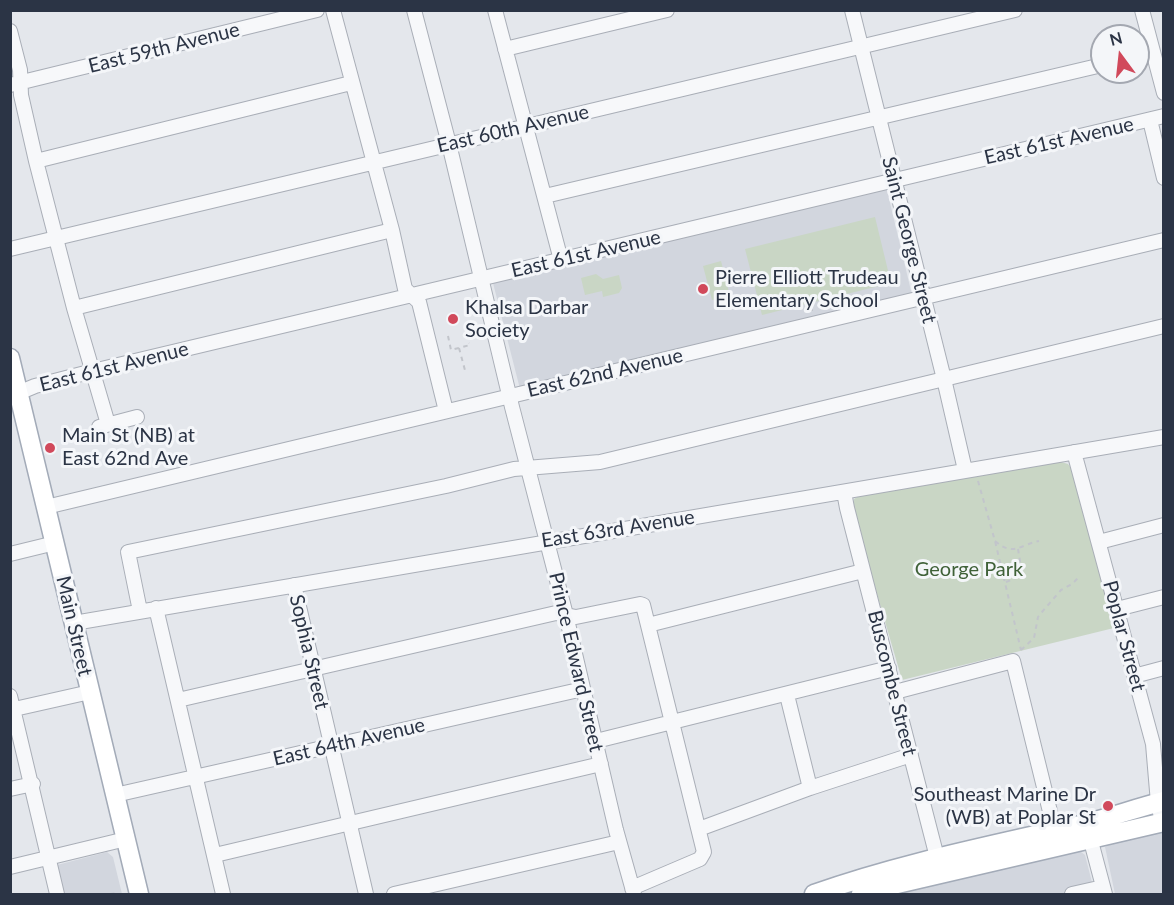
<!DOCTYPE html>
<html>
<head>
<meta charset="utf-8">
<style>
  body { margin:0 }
  #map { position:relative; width:1174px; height:905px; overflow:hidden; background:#e4e7ec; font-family:Lato,sans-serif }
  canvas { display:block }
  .frame { position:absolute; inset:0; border:12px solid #2b3445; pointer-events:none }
  .north { position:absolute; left:1090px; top:24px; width:60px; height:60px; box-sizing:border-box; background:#f4f6f9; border:2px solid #a4a8b1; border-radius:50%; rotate:345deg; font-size:16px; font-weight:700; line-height:24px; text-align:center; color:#2b3445 }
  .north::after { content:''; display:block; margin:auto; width:21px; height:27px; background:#d1495b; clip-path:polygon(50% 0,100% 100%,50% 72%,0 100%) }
</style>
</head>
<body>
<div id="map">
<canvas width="1174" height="905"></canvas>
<div class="frame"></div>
<div class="north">N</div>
</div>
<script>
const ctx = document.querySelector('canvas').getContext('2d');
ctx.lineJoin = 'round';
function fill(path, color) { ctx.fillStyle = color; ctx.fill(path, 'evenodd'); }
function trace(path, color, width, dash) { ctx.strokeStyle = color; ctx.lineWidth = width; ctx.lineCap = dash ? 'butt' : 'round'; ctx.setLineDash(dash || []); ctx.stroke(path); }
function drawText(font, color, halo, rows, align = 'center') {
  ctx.font = font + ' Lato,sans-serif'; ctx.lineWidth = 6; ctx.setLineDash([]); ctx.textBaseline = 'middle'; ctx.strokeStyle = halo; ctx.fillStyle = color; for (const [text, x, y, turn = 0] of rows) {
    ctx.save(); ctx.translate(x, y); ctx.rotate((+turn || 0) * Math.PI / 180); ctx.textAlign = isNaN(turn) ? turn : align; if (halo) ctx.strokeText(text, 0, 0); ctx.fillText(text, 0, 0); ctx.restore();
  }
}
fill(new Path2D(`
  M886 186 912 295 520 389 493 283Z
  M1163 831V894H1115L1105 847 1111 843Z
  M1080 851 1085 855 1095 894H888Z
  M107 852 113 857 122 894H57V865Z`), '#d2d6de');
fill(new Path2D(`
  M875 217 891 283 762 315 745 249Z
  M721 261 730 296 712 300 703 266Z
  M596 274 603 279 619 275 622 288 619 293 603 297 602 291 585 295 581 278Z
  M1061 462 1068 464 1071 468 1118 627 902 680 852 508 854 499 859 496Z`), '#c9d6c5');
const minor = new Path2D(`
  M333 10 392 230 405 289 419 302 446 411
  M414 10 449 144 512 407 566 615 616 830 634 894
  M495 10 561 260
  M852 10 944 379 965 470
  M1142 10 1164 93
  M10 31 20 70 21 95 36 161 74 308 108 424
  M505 49 667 10
  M1138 56 1153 53
  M10 85 317 10
  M1150 120 1164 178
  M36 161 351 83
  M545 196 1102 65
  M10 249 1015 10
  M74 308 392 230
  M11 396 35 386 93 371 1164 116
  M99 427 137 417
  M1074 452 1153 744 1158 803 1162 822
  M844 492 847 508 939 865
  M46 507 1164 240
  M1099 542 1164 525
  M10 554 55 543
  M294 585 366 894
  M156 608 223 894
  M1117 609 1164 597
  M140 611 128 552 446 486 514 469 600 462 1164 326
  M74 623 1164 437
  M648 625 863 571
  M1134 676 1164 668
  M895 692 1013 661 1057 840
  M787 695 810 788
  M10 696 57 894
  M178 700 556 613 576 617 640 604 643 605 704 852 700 859 632 888
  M10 710 90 692
  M596 741 889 668
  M10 789 33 784
  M115 795 583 689
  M699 829 810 788 911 755
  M1088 830 1105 894
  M215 855 601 764
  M10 867 126 839
  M394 894 619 842
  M1072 894 1103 887`);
const major = new Path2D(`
  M10 358 139 894
  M814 894C901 863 994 845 1084 824 1111 817 1137 808 1164 801
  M861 894 893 885 1164 822`);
trace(minor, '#a9aeb7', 16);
trace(major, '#a3abb8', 21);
trace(new Path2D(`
  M806 304 812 307V311
  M448 336 451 350 470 345 469 343
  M459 348 466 374
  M978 481 995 541 1021 650
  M995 541C1014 557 1019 545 1039 541
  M1006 582 1016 578 1020 561 1018 549
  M1021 650 1034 638 1038 617 1042 612 1061 590 1072 584 1078 578
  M110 894 118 893`), '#c2c5cb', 2, [4.5, 4.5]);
trace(minor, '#f7f8fa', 14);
trace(major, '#fff', 18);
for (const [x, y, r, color] of [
  [703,289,6,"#d1495b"],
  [453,319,6,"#d1495b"],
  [50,448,6,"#d1495b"],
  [1108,806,6,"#d1495b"]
]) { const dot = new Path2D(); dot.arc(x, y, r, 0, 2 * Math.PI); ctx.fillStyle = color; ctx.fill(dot); trace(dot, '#f4f6f9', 2); }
drawText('20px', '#2b3445', '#f4f6f9', [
  ["East 59th Avenue",164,48,-14],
  ["East 60th Avenue",513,129,-13],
  ["East 61st Avenue",1059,141,-13],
  ["Saint George Street",909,240,76],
  ["East 61st Avenue",586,254,-13],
  ["East 61st Avenue",114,367,-14],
  ["East 62nd Avenue",605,373,-13],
  ["East 63rd Avenue",618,529,-9],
  ["Main Street",74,626,77],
  ["Poplar Street",1124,636,75],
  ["Sophia Street",309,652,77],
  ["Prince Edward Street",576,662,77],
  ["Buscombe Street",892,683,76],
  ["East 64th Avenue",349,742,-13]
]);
drawText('20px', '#2b3445', '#f4f6f9', [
  ["Pierre Elliott Trudeau",715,278],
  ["Elementary School",715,301],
  ["Khalsa Darbar",465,308],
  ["Society",465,331],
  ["Main St (NB) at",62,436],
  ["East 62nd Ave",62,459],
  ["Southeast Marine Dr",1096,795,"right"],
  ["(WB) at Poplar St",1096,818,"right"]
], 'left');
drawText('20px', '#3f6138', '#f4f6f9', [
  ["George Park",969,570]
]);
</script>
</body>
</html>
